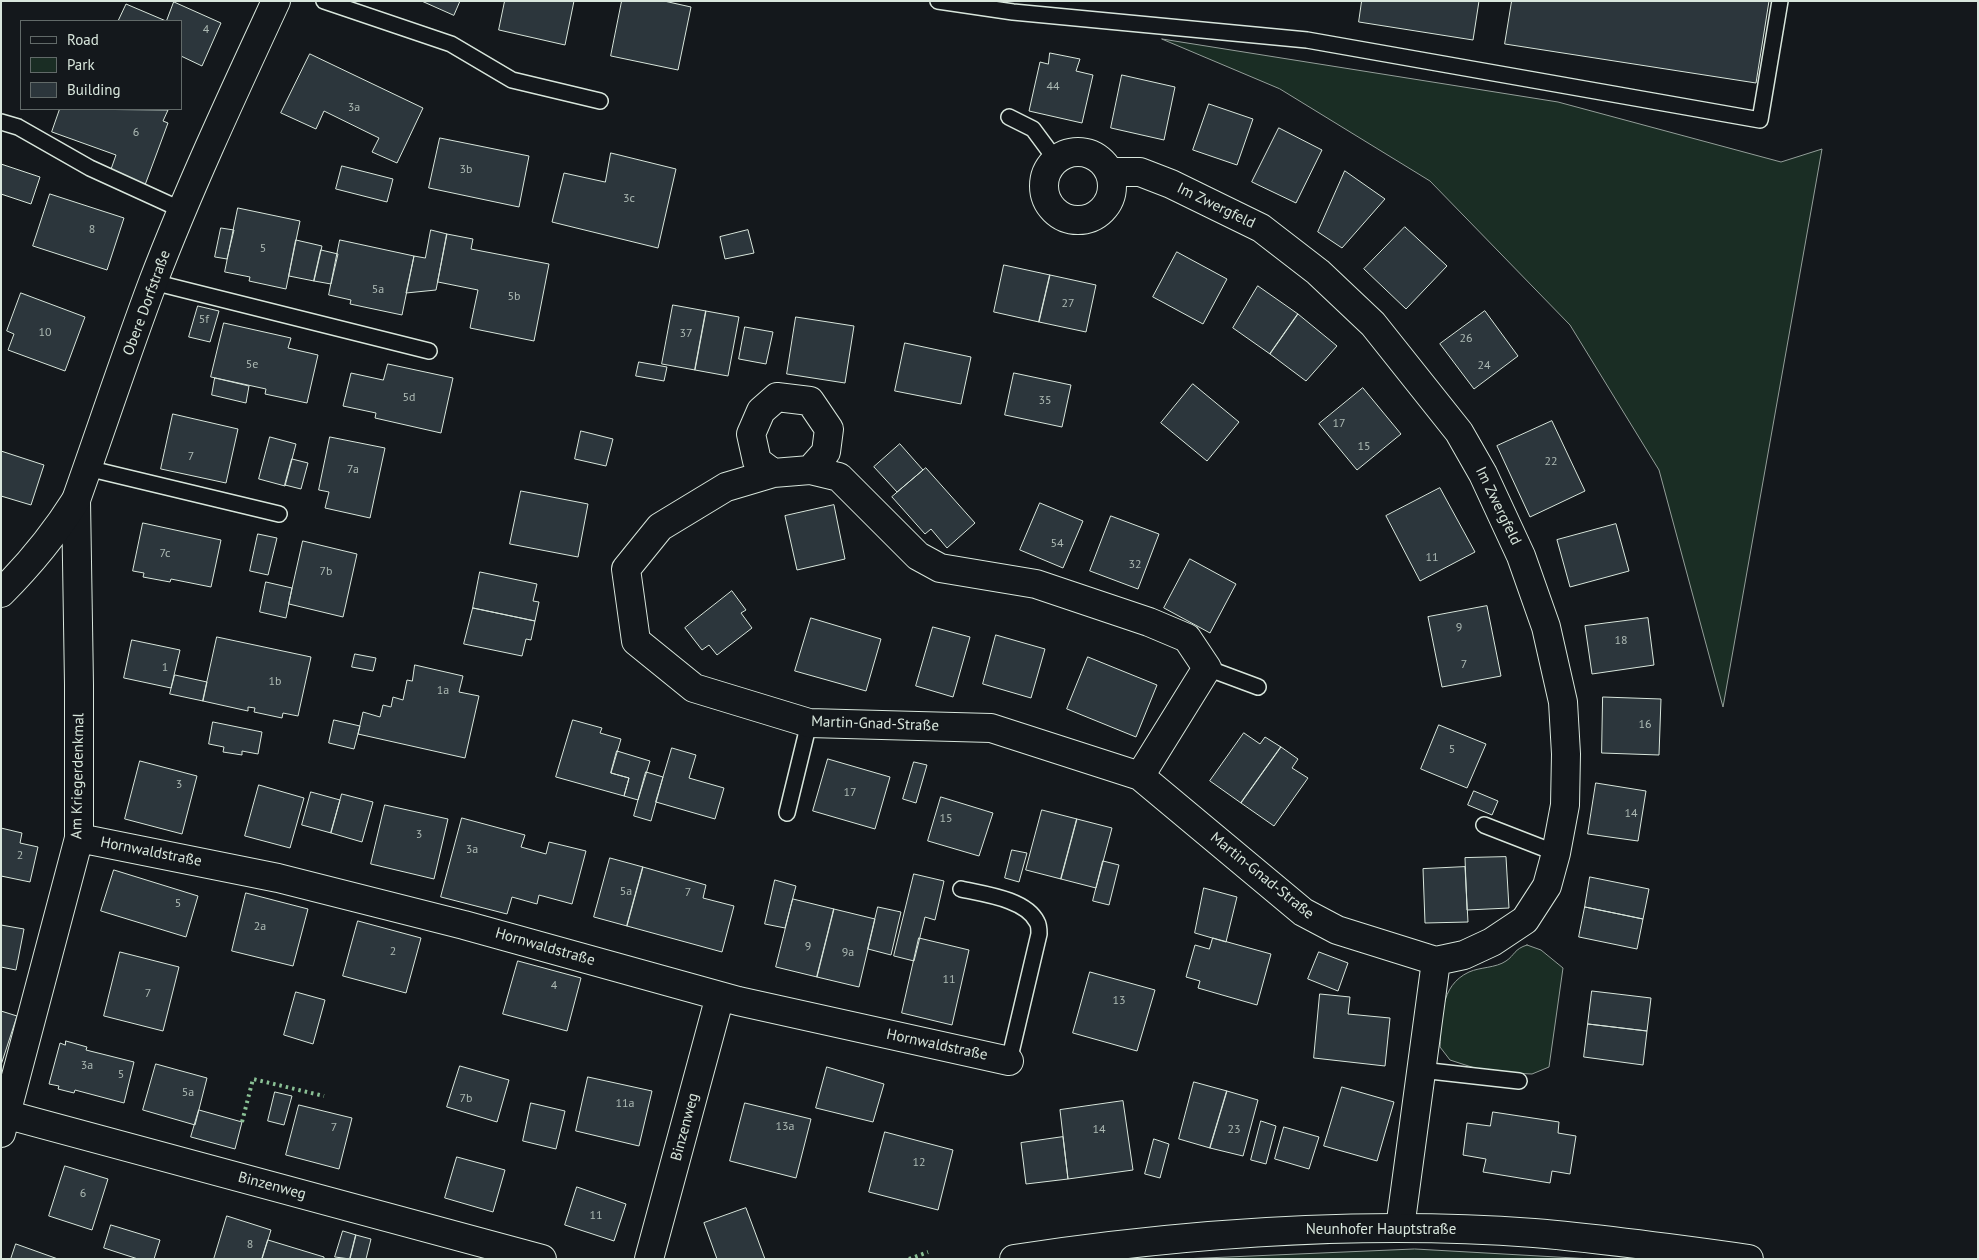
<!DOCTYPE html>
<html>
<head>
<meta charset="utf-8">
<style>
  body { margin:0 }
  #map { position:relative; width:1979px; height:1260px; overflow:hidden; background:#14181c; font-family:"PT Sans",sans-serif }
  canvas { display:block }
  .frame { position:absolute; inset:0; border:2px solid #d8e6dc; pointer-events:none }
  .legend { position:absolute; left:20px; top:20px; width:162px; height:90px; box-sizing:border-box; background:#14181c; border:1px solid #626a69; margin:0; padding:6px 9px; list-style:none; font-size:15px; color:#d8e6dc }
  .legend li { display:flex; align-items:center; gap:10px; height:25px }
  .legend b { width:25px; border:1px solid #626a69 }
</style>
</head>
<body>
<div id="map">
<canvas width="1979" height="1260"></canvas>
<div class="frame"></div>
<ul class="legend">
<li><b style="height:6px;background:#14181c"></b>Road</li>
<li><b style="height:14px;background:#1a2d24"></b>Park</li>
<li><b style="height:14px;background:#2c363c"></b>Building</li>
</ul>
</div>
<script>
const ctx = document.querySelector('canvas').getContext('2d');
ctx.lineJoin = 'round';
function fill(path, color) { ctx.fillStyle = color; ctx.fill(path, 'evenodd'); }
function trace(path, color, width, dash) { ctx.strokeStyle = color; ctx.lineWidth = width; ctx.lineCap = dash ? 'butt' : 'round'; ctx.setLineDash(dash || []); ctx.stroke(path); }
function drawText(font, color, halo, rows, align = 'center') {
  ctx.font = font + ' "PT Sans",sans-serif'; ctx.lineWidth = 4; ctx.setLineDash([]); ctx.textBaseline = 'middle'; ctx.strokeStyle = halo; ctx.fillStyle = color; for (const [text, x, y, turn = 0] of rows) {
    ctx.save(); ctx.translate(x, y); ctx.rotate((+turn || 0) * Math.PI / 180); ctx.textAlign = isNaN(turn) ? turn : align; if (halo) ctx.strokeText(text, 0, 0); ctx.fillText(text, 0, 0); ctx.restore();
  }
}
const green = new Path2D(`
  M1162 39 1558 102 1781 162 1822 149 1723 707 1659 470 1570 325 1430 181 1280 89Z
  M1527 945 1541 950 1563 968 1549 1067 1532 1074 1487 1072 1450 1060 1440 1047C1442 1019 1439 986 1469 972 1480 967 1496 968 1506 961 1515 955 1514 949 1527 945Z
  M1415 1249 1592 1259H1182Z`);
fill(green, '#1a2d24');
trace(green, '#939e99', 1);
const building = new Path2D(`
  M422 1H460L454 15Z
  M505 1H574L565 45 499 30Z
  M622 1H664L691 7 678 70 611 56Z
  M1362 1H1479L1473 40 1359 22Z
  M1512 1H1769L1756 83 1505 44Z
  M174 2 221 23 202 66 181 56V21H118L126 4 166 21Z
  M1050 53 1080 59 1076 71 1093 75 1082 123 1029 111 1040 62 1048 64Z
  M310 54 423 108 397 163 372 152 379 138 324 111 316 129 281 113Z
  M1122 75 1175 87 1164 140 1111 128Z
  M1209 104 1253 119 1237 165 1193 150Z
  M60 109 168 110 163 121 168 123 145 185 110 172 116 155 52 132Z
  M1279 128 1322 150 1296 203 1252 182Z
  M440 138 529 156 519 207 429 188Z
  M611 153 676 169 658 248 552 222 564 173 605 182Z
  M1 164 40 177 31 204 1 194Z
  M342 166 393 179 387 202 336 189Z
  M1345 171 1385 199 1342 248 1318 232Z
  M50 194 124 218 107 270 33 246Z
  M238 208 300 221 286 289 249 281 250 277 225 272Z
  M1405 227 1447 266 1406 309 1364 269Z
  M221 228 234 230 227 259 215 257Z
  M431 230 447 234 436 290 406 293 414 256 425 258Z
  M748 230 754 253 725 259 720 237Z
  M447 234 473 239 471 249 549 264 534 341 470 328 478 290 438 282Z
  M296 240 322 246 314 281 289 276Z
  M340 240 414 256 402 315 350 304 351 300 329 295Z
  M321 250 338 254 331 284 314 281Z
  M1177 252 1227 279 1203 324 1153 297Z
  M1004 265 1050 275 1039 322 994 312Z
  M1050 275 1096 285 1086 332 1039 322Z
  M1258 286 1298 314 1270 354 1233 328Z
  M21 293 85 317 65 371 8 350 14 334 7 331Z
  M673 305 706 311 695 370 662 364Z
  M198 306 219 311 210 342 189 337Z
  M706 311 739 317 728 376 695 370Z
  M1485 311 1518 356 1474 389 1440 344Z
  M1298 314 1337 346 1306 381 1270 354Z
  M796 317 854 326 845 383 787 374Z
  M224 323 291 338 288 348 318 355 307 403 265 394 266 389 211 377Z
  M745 327 773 332 766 364 739 359Z
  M905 343 971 357 961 404 895 391Z
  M639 362 667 367 664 381 636 376Z
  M388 364 453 378 441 433 375 418 376 413 343 406 351 373 383 380Z
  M1014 373 1071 385 1062 427 1005 415Z
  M215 378 249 386 246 403 212 395Z
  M1193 384 1239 422 1207 461 1161 423Z
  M1363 388 1401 434 1357 470 1319 424Z
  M173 414 238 429 226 483 161 469Z
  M1552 421 1585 491 1530 517 1497 446Z
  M581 431 613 439 606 466 575 459Z
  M270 437 296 444 285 486 259 479Z
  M330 437 385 448 370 518 325 508 329 492 319 490Z
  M900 444 923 470 897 492 874 467Z
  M1 451 44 465 31 505 1 496Z
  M292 459 308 463 301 489 285 485Z
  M926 468 975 523 947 548 931 529 925 534 892 497Z
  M1440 488 1475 552 1420 581 1386 516Z
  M521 491 588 504 578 557 510 544Z
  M1040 503 1083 521 1063 568 1020 550Z
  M834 505 845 559 797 570 785 516Z
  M1111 516 1159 534 1138 589 1090 571Z
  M143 523 221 540 211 587 171 579 170 582 143 577 144 573 133 571Z
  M1616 524 1629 571 1570 587 1557 540Z
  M258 534 277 538 268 575 250 571Z
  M303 541 357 554 343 617 289 604Z
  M1190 559 1236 584 1210 633 1164 608Z
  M480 572 537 584 533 601 539 602 535 621 473 608Z
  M266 582 292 588 286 618 260 612Z
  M732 591 746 610 741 613 752 628 717 655 709 645 702 650 685 628Z
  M1487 606 1501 676 1442 687 1428 617Z
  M473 608 535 621 531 640 526 639 522 656 464 644Z
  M811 618 881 639 866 691 795 671Z
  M1648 618 1654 665 1592 674 1585 626Z
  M933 627 970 637 953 697 916 686Z
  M996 635 1045 649 1031 698 983 684Z
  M217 637 311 657 298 716 283 713 282 718 254 712 255 708 248 707V711L203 701Z
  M132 640 180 650 171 688 124 678Z
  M355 654 376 658 373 671 352 667Z
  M1088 657 1157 685 1136 737 1067 709Z
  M415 665 463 676 459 692 479 696 465 758 358 734 363 712 380 717 383 705 391 707 393 697 403 700 407 680 412 681Z
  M175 675 207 682 203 701 170 694Z
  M1603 697 1661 699 1659 755 1602 753Z
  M334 720 360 726 354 749 329 743Z
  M573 720 602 728 600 733 621 739 611 773 629 778 624 796 556 777Z
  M213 722 262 732 258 754 242 751V755L223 752 224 747 209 744Z
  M1439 725 1486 744 1467 788 1421 769Z
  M1244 733 1260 744 1265 737 1281 747 1241 803 1210 781Z
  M1281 747 1298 759 1292 768 1308 778 1274 826 1241 803Z
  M672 748 696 755 689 778 724 788 715 819 656 802Z
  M617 751 650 761 638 800 624 796 629 778 611 773Z
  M828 759 890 777 875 829 813 811Z
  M140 761 197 776 182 834 125 819Z
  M914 762 927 765 916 803 903 799Z
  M646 772 663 777 651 821 634 816Z
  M1596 783 1646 791 1638 841 1588 834Z
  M259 785 304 798 290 848 245 836Z
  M1474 791 1498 801 1492 815 1468 805Z
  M311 792 340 800 331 833 302 825Z
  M342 794 373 802 362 842 331 833Z
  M941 797 993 813 979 856 928 841Z
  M385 805 448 819 434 879 371 864Z
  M1042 810 1077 819 1061 879 1026 870Z
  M462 818 525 835 521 847 546 854 549 842 586 851 572 904 539 895 537 904 512 897 507 914 441 897Z
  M1077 819 1112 828 1096 888 1061 879Z
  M1 828 22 833 20 843 38 847 30 882 1 876Z
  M1012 850 1027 853 1019 882 1005 878Z
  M1506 857 1509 908 1467 910 1465 858Z
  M610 858 643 867 627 926 594 917Z
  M1103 861 1119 865 1109 905 1093 901Z
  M643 867 706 885 703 898 734 906 722 952 627 926Z
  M1465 867 1468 922 1425 923 1423 869Z
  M114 870 198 896 186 937 101 911Z
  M914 874 944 881 935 920 925 917 914 961 894 956Z
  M1590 877 1649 889 1643 919 1585 907Z
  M775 880 796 886 785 928 765 924Z
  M1204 888 1237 897 1226 942 1195 933Z
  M246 893 308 909 293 966 232 951Z
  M793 899 834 909 817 977 776 967Z
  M878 907 901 912 891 955 868 949Z
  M1585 907 1643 919 1637 949 1579 937Z
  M834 909 875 919 859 987 817 977Z
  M358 921 421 938 406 993 343 976Z
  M1 925 24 929 16 970 1 967Z
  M919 938 969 950 952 1025 902 1013Z
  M1213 938 1271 954 1257 1005 1198 988 1200 981 1186 977 1195 945 1209 949Z
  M120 952 179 967 163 1031 104 1016Z
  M1319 952 1348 963 1338 991 1308 979Z
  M518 961 581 978 567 1031 503 1014Z
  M1090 972 1155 990 1137 1051 1073 1033Z
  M1592 991 1651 998 1647 1031 1588 1024Z
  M296 992 325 1000 313 1044 284 1035Z
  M1320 994 1350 997 1348 1014 1390 1018 1385 1066 1314 1058Z
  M1 1011 17 1016 1 1065Z
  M1588 1024 1647 1031 1643 1065 1584 1057Z
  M66 1041 87 1047 86 1050 134 1062 124 1103 75 1090 74 1093 58 1089 59 1086 49 1084 60 1043 65 1045Z
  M156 1064 207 1078 195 1125 143 1110Z
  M460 1066 509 1080 497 1122 447 1107Z
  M827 1067 884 1084 873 1122 816 1108Z
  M588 1077 652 1091 639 1146 576 1131Z
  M1194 1082 1227 1091 1210 1148 1179 1139Z
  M1342 1087 1394 1102 1377 1161 1324 1146Z
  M1227 1091 1258 1100 1243 1156 1210 1148Z
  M275 1092 292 1096 284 1125 268 1121Z
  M1123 1101 1133 1170 1068 1179 1060 1110Z
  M531 1103 565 1111 556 1149 523 1141Z
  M745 1103 811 1119 796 1178 730 1161Z
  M299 1105 352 1118 339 1169 286 1155Z
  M199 1110 242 1122 235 1149 191 1137Z
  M1493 1112 1559 1122 1558 1133 1576 1136 1570 1174 1552 1171 1550 1183 1483 1172 1486 1159 1463 1155 1467 1123 1490 1126Z
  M1261 1121 1276 1126 1266 1164 1251 1160Z
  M1284 1127 1319 1137 1309 1169 1275 1159Z
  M885 1132 953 1150 938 1210 869 1192Z
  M1063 1137 1068 1179 1026 1184 1021 1143Z
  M1154 1139 1169 1144 1160 1178 1145 1174Z
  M457 1157 505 1170 493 1212 445 1198Z
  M65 1166 108 1179 92 1230 49 1216Z
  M577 1187 626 1204 614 1241 565 1225Z
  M746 1208 765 1259H717L704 1223Z
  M227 1216 271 1230 262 1259H214Z
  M111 1225 160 1240 154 1259H138L104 1248Z
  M343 1231 356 1235 350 1259 335 1257Z
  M356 1235 371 1239 366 1259H350Z
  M268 1240 324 1257V1259H262Z
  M16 1244 58 1259H11Z`);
fill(building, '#2c363c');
trace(building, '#d8e6dc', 1);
const lane = new Path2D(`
  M324 1 451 44 512 80 600 101
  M938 1 1013 12 1307 40 1760 120 1780 1
  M1009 117 1033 129 1056 160
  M1 122 18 127 90 168 182 210
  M153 282 429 351
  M87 468 279 514
  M1207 668 1258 687
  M787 813 809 723
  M1484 825 1556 853
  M961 889C983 894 1026 899 1037 922 1039 925 1039 930 1039 934L1009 1061
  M1421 1070 1519 1081`);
const street = new Path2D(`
  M1044 186a34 34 0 1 1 68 0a34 34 0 1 1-68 0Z
  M1110 172H1140L1171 184 1261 228 1318 272 1373 324 1459 432 1483 474 1521 556 1546 627 1563 702 1566 754 1565 805 1556 853 1547 886 1525 920 1492 942 1464 955 1436 961
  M810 470 839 477 918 556 940 568 1036 584 1149 622 1187 638 1207 668 1140 776
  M773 473 757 461 751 434 761 411 777 397 810 401 829 429 826 452 810 470 773 473 726 487 660 527 626 569 636 641 694 688 809 723 991 728 1140 776 1303 912 1337 930 1436 961 1400 1228
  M79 838 278 878 464 925 738 1001 1009 1061
  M1 1113 542 1259
  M1 1133 79 838V685L76 500
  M649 1259 720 996`);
const secondary = new Path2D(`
  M1 593C31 563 54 535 76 500 102 427 126 354 153 282 190 186 233 94 276 1
  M1014 1259C1186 1233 1360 1220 1534 1233 1606 1239 1678 1249 1749 1259`);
trace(lane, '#d8e6dc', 18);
trace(street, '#d8e6dc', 30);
trace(secondary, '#d8e6dc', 30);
trace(lane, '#14181c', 15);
trace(street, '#14181c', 28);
trace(secondary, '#14181c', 28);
trace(new Path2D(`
  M242 1122 253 1079 324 1096
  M909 1259 928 1252`), '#8ac095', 4, [2.5, 4]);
drawText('12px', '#adbab4', null, [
  ["4",206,30],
  ["44",1053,87],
  ["3a",354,108],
  ["6",136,133],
  ["3b",466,170],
  ["3c",629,199],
  ["8",92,230],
  ["5",263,249],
  ["5a",378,290],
  ["5b",514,297],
  ["27",1068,304],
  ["5f",204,320],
  ["10",45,333],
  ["37",686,334],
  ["26",1466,339],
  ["5e",252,365],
  ["24",1484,366],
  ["5d",409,398],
  ["35",1045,401],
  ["17",1339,424],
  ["15",1364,447],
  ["7",191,457],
  ["22",1551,462],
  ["7a",353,470],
  ["54",1057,544],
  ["7c",165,554],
  ["11",1432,558],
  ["32",1135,565],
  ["7b",326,572],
  ["9",1459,628],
  ["18",1621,641],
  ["7",1464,665],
  ["1",165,668],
  ["1b",275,682],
  ["1a",443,691],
  ["16",1645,725],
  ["5",1452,750],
  ["3",179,785],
  ["17",850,793],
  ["14",1631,814],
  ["15",946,819],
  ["3",419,835],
  ["3a",472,850],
  ["2",20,856],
  ["5a",626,892],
  ["7",688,893],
  ["5",178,904],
  ["2a",260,927],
  ["9",808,947],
  ["2",393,952],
  ["9a",848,953],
  ["11",949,980],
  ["4",554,986],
  ["7",148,994],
  ["13",1119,1001],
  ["3a",87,1066],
  ["5",121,1075],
  ["5a",188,1093],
  ["7b",466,1099],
  ["11a",625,1104],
  ["13a",785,1127],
  ["7",334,1128],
  ["14",1099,1130],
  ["23",1234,1130],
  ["12",919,1163],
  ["6",83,1194],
  ["11",596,1216],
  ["8",250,1245]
]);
drawText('15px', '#d8e6dc', '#14181c', [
  ["Im Zwergfeld",1216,206,26],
  ["Obere Dorfstraße",147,303,-70],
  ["Im Zwergfeld",1498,506,64],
  ["Martin-Gnad-Straße",875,724,2],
  ["Am Kriegerdenkmal",78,776,-89],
  ["Hornwaldstraße",151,852,11],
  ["Martin-Gnad-Straße",1262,876,39],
  ["Hornwaldstraße",545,947,16],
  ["Hornwaldstraße",937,1045,12],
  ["Binzenweg",685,1127,-75],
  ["Binzenweg",272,1186,15],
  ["Neunhofer Hauptstraße",1381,1230]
]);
</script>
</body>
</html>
